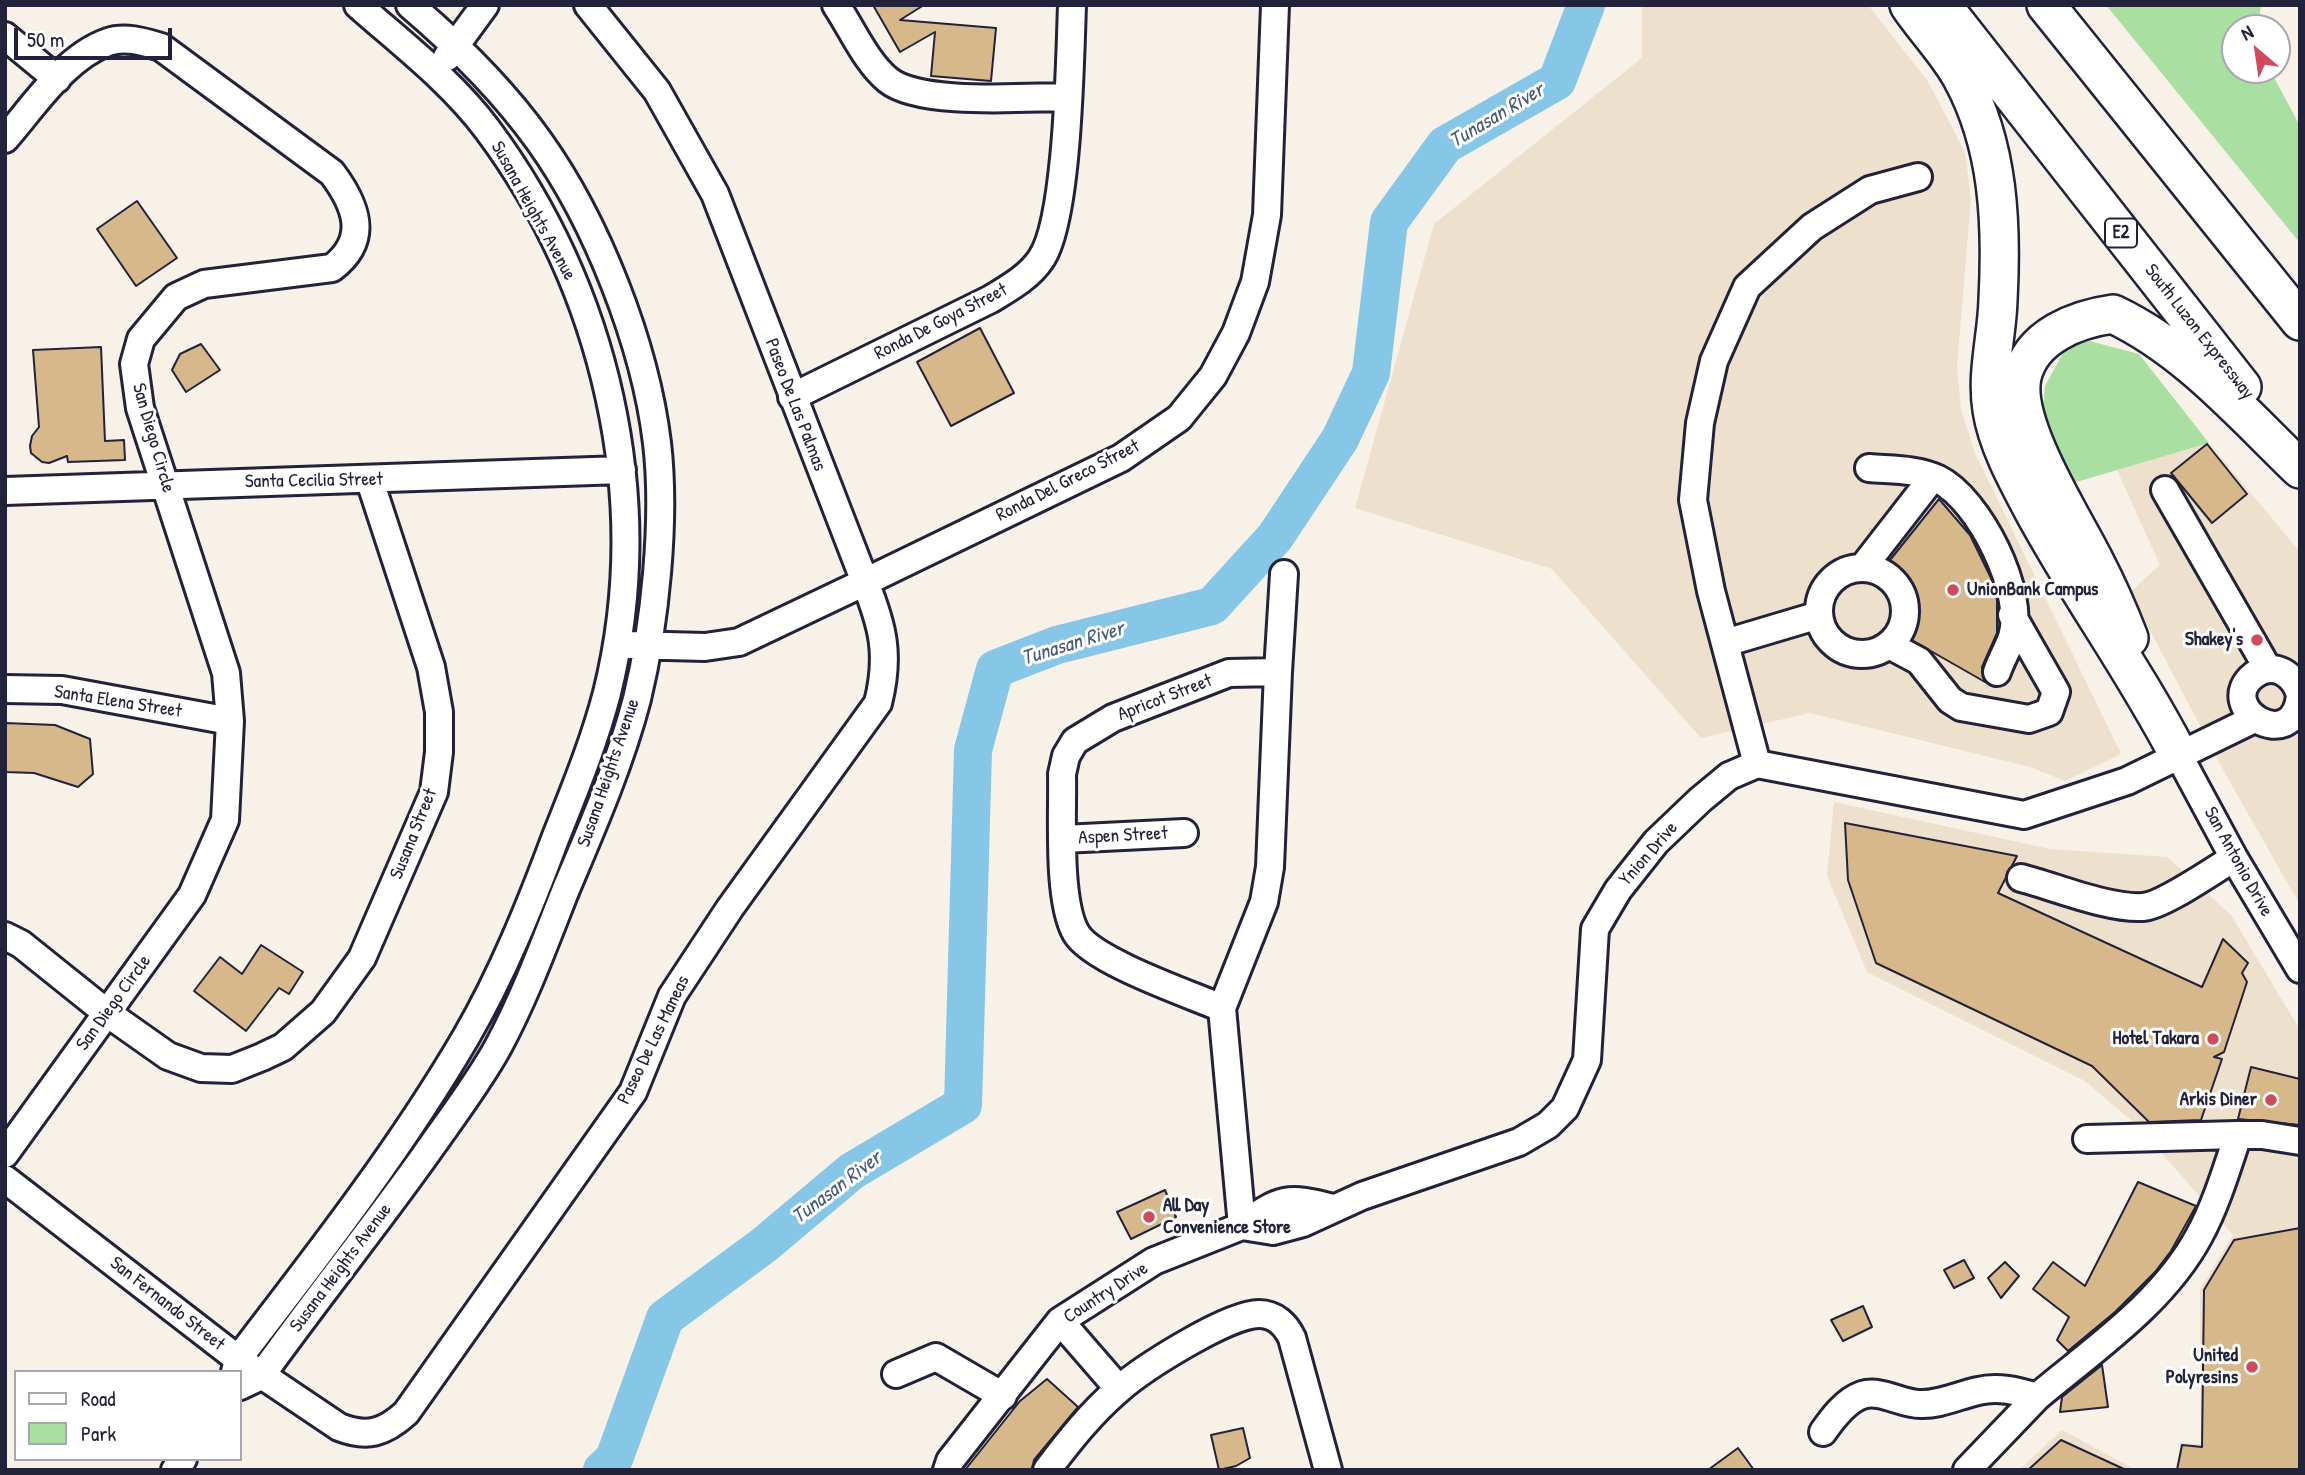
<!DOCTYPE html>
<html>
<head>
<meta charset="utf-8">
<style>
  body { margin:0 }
  #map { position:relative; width:2305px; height:1475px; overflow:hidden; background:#f7f1e8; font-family:"Patrick Hand",sans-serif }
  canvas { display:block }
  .frame { position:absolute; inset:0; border:7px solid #22223b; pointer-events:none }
  .legend { position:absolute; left:14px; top:1370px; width:228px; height:91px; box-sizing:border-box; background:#fff; border:2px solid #a7a7b1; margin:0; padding:9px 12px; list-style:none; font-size:21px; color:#22223b }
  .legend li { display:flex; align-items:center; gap:14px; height:35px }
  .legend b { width:35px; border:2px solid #a7a7b1 }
  .north { position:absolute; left:2221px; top:14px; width:70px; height:70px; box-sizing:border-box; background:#fff; border:2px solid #a7a7b1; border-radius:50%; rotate:331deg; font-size:19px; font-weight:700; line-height:28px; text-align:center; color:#22223b }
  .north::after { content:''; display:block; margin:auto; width:24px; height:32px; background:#d1495b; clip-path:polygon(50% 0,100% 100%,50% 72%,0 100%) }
  .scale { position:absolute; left:14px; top:28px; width:158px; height:32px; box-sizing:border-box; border:4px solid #22223b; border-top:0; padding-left:9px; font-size:21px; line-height:24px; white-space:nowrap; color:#22223b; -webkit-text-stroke:5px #fff; paint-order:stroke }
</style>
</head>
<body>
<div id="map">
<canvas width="2305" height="1475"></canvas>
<div class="frame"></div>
<ul class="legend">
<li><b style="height:9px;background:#fff"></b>Road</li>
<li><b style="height:19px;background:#aadfa2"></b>Park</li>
</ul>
<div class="north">N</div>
<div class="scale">50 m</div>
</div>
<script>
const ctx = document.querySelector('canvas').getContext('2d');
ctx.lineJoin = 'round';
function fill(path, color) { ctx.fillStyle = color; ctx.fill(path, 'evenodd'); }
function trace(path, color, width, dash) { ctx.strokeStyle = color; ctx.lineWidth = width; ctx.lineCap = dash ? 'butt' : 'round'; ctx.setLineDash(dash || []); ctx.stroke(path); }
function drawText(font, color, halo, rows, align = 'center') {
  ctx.font = font + ' "Patrick Hand",sans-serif'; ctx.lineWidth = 6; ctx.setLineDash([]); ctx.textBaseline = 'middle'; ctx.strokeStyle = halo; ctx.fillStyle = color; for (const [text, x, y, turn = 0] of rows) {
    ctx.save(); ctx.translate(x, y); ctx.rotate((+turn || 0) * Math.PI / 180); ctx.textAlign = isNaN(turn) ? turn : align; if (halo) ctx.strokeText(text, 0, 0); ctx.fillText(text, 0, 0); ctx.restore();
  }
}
fill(new Path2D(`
  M1642 5H1868L1927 80 1965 152 1971 199 1957 367 1961 410 1975 453 2121 754 2065 781 2030 767 1810 713 1701 738 1552 569 1355 508 1434 224 1642 58Z
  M2209 443 2300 552V905L2226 775 2130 592 2160 565 2117 470Z
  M1834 802 2050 849 2167 857 2231 915 2300 1030V1470H2175L2181 1443 2201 1444 2200 1289 2233 1235 2139 1127 2085 1081 1867 972 1827 876Z
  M2062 1430 2136 1470H2019Z`), '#ede0cc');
fill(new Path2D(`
  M2106 5H2261L2258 28H2235V70H2270L2300 126V243Z
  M2086 340 2139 354 2209 443 2073 483 2042 422 2045 386 2063 353Z`), '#aadfa2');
trace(new Path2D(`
  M602 1470 614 1459 665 1318 764 1245 852 1171 963 1105 973 750 995 669 1057 645 1212 606 1275 537 1340 439 1371 373 1389 222 1445 145 1557 81 1586 5`), '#86c6e7', 38);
const building = new Path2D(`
  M873 5H924L900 20 996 28 991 81 931 76 935 32 900 52Z
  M137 201 177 258 136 286 97 229Z
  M980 328 1014 393 951 426 917 362Z
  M201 344 220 370 186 392 172 370 180 354Z
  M101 347 105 441 124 440 125 460 68 462 67 456 49 463 42 462 31 453 30 446 32 436 39 427 33 350Z
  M2207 444 2247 494 2212 523 2171 473Z
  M1939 499 1970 535 1991 578 1997 600V633L1982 667 1985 682 1901 634 1911 611 1910 597 1905 584 1886 565Z
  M5 723 55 725 90 739 93 774 78 787 34 773 5 772Z
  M1845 823 2017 856 1998 893 2202 987 2223 939 2248 963 2242 973 2247 982 2224 1052 2214 1057 2222 1059 2201 1120 2149 1122 2092 1066 1876 963 1848 880Z
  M261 945 303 972 289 994 279 988 246 1031 194 991 220 957 242 974Z
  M2251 1067 2300 1079V1125L2238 1119Z
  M2138 1182 2196 1206 2171 1251 2155 1272 2115 1312 2068 1351 2057 1340 2069 1317 2033 1289 2053 1262 2085 1286Z
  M1165 1190 1176 1217 1131 1239 1117 1212Z
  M2300 1228V1470H2177L2182 1445 2202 1447 2204 1290 2234 1240Z
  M1964 1260 1974 1278 1954 1288 1944 1270Z
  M2005 1262 2019 1276 2001 1298 1988 1278Z
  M1863 1306 1872 1327 1843 1341 1831 1320Z
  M2102 1365 2108 1407 2060 1412 2062 1397Z
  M1047 1379 1078 1407 1034 1460 1032 1470H965L1020 1401Z
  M1243 1428 1250 1458 1236 1466 1219 1470 1211 1435Z
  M2061 1440 2126 1470H2028Z
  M1738 1448 1754 1470H1708Z`);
fill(building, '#d7b88a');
trace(building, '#22223b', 2);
const minor = new Path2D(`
  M588 5 657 91 715 194 865 582 739 642 705 647 629 645
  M836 5C852 29 866 62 888 80 920 106 1026 97 1068 97
  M5 36 57 79
  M447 57 485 5
  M5 139C34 106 65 57 108 42 125 36 144 42 161 47L332 173C356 205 370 239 332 268L204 284 176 297 141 339 134 364 140 408 226 673 230 721 225 820 192 895 5 1154
  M792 397 991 299C1009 288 1029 277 1041 259 1068 220 1070 59 1072 5
  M1869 468C1891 470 1918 469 1938 479 1979 499 2026 593 2012 637 2008 649 2001 660 1997 672
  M2165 490 2268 669
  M5 491 622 470
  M1863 567 1933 477
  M1819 611a43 43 0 1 1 86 0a43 43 0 1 1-86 0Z
  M1725 643 1819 615
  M1889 645 1919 661 1950 700 1961 707 2029 719 2049 712 2056 692 2012 615
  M1278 672 1284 574
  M5 689 62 690 230 721
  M2300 695C2295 675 2274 660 2254 675 2213 707 2293 757 2300 696
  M2178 754 2234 858 2300 969
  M1757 764 1711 591 1693 500 1700 423 1714 361 1747 287 1812 227 1870 190 1918 177
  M1063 839 1184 833
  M2021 878C2056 887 2108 909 2143 907 2163 906 2215 869 2234 858
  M5 936 21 944 107 1013 168 1056 201 1068 232 1069 262 1057 283 1047 323 1012 362 958 434 792 439 752V712L431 667 370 481
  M1222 1008C1189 994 1092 961 1076 933 1057 900 1063 814 1062 774L1066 756 1075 741 1113 718 1229 673 1278 672 1270 867 1264 902 1222 1008 1242 1226
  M2087 1139 2238 1135
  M5 1179 238 1359 339 1427C367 1438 384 1433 406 1413L633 1092 672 996 730 908 878 703C890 655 883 627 865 582L1121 458 1179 418 1213 376 1236 333 1255 282 1267 215 1275 5
  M1242 1226C1280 1198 1287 1196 1333 1208
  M1060 1321 1119 1389
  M235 1372 238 1359C318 1255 400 1150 466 1037 502 975 530 906 555 839 574 791 594 743 607 693 655 499 606 288 487 129 451 81 402 44 358 5
  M896 1374 936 1357 1003 1396
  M240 1386 261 1376C314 1302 371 1231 424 1157 449 1121 477 1085 498 1047 525 997 545 942 566 889 592 828 620 764 637 699 655 625 666 519 657 443 645 344 597 222 539 141 502 89 458 46 410 5
  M2037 1397C2094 1349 2163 1303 2199 1236 2216 1205 2227 1168 2238 1135H2262L2300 1141
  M1823 1432C1832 1419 1845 1401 1862 1395 1881 1389 1901 1404 1920 1404 1940 1405 1959 1395 1978 1391 1998 1386 2017 1391 2037 1397L1967 1470
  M175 1470 183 1459
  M947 1470 950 1461 1060 1321 1154 1261 1242 1226 1273 1231 1303 1223 1362 1196 1519 1142 1548 1125 1565 1108 1587 1060 1595 929 1618 890 1656 842 1700 800 1729 776 1757 764 2024 815 2127 781 2254 719
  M1047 1470C1069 1441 1091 1413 1118 1390 1143 1368 1228 1314 1259 1314 1275 1314 1286 1325 1292 1338L1328 1470`);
const highway = new Path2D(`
  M1909 5C1925 29 1948 52 1962 78 1999 146 2002 224 1998 300 1997 337 1986 373 1992 410 1997 443 2016 478 2032 508 2077 592 2134 669 2178 754
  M1942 5 2242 387
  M2046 5 2300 321
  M2129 638C2119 612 2107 585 2094 560 2073 518 2012 424 2022 377 2031 336 2077 319 2113 314 2187 349 2242 413 2300 469`);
trace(minor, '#22223b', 32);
trace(highway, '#22223b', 42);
trace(minor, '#fff', 26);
trace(highway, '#fff', 37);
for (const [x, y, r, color] of [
  [1953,590,7,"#d1495b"],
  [2257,640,7,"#d1495b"],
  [2213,1039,7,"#d1495b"],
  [2271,1100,7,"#d1495b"],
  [1149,1217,7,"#d1495b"],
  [2252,1367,7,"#d1495b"]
]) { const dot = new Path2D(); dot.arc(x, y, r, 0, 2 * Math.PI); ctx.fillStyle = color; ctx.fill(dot); trace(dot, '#fff', 2.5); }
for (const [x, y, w] of [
  [2121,233,32]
]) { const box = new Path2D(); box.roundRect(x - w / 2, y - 14.5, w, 29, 5); ctx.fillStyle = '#fff'; ctx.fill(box); trace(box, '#22223b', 2); }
drawText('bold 18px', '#22223b', null, [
  ["E2",2121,233]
]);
drawText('19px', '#22223b', '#fff', [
  ["Susana Heights Avenue",533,211,61],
  ["Ronda De Goya Street",941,322,-27],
  ["South Luzon Expressway",2199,332,52],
  ["Paseo De Las Palmas",795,405,69],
  ["San Diego Circle",153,438,74],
  ["Santa Cecilia Street",314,481,-1],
  ["Ronda Del Greco Street",1068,481,-27],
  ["Apricot Street",1165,698,-21],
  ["Santa Elena Street",118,702,9],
  ["Susana Heights Avenue",609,773,-71],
  ["Susana Street",414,834,-68],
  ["Aspen Street",1123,836,-3],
  ["Ynion Drive",1649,854,-49],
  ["San Antonio Drive",2238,862,61],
  ["San Diego Circle",114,1003,-54],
  ["Paseo De Las Maneas",654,1040,-64],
  ["Susana Heights Avenue",341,1268,-53],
  ["Country Drive",1106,1293,-33],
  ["San Fernando Street",167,1304,38]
]);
drawText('bold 19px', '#22223b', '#fff', [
  ["UnionBank Campus",1967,590,"left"],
  ["Shakey's",2243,640],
  ["Hotel Takara",2199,1039],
  ["Arkis Diner",2257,1100],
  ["All Day",1163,1206,"left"],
  ["Convenience Store",1163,1228,"left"],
  ["United",2238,1356],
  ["Polyresins",2238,1378]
], 'right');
drawText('italic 21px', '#455b77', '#fff', [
  ["Tunasan River",1497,116,-31],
  ["Tunasan River",1073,644,-17],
  ["Tunasan River",837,1188,-37]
]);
</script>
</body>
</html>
